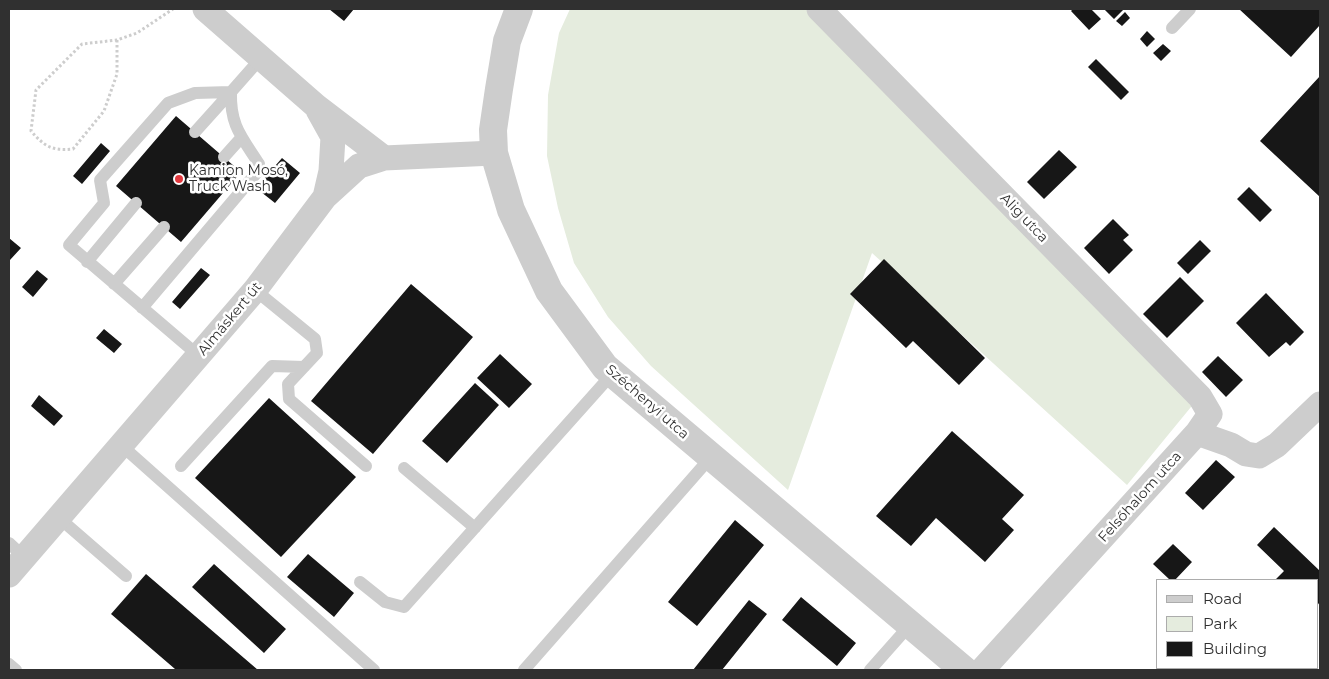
<!DOCTYPE html>
<html>
<head>
<meta charset="utf-8">
<style>
  body { margin:0 }
  #map { position:relative; width:1329px; height:679px; overflow:hidden; background:#fff; font-family:Montserrat,sans-serif }
  canvas { display:block }
  .frame { position:absolute; inset:0; border:10px solid #303030; pointer-events:none }
  .legend { position:absolute; left:1156px; top:579px; width:162px; height:90px; box-sizing:border-box; background:#fff; border:1px solid #acacac; margin:0; padding:6px 9px; list-style:none; font-size:15px; color:#303030 }
  .legend li { display:flex; align-items:center; gap:10px; height:25px }
  .legend b { width:25px; border:1px solid #acacac }
</style>
</head>
<body>
<div id="map">
<canvas width="1329" height="679"></canvas>
<div class="frame"></div>
<ul class="legend">
<li><b style="height:6px;background:#cdcdcd"></b>Road</li>
<li><b style="height:14px;background:#e5ecde"></b>Park</li>
<li><b style="height:14px;background:#171717"></b>Building</li>
</ul>
</div>
<script>
const ctx = document.querySelector('canvas').getContext('2d');
ctx.lineJoin = 'round';
function fill(path, color) { ctx.fillStyle = color; ctx.fill(path, 'evenodd'); }
function trace(path, color, width, dash) { ctx.strokeStyle = color; ctx.lineWidth = width; ctx.lineCap = dash ? 'butt' : 'round'; ctx.setLineDash(dash || []); ctx.stroke(path); }
function drawText(font, color, halo, rows, align = 'center') {
  ctx.font = font + ' Montserrat,sans-serif'; ctx.lineWidth = 5; ctx.setLineDash([]); ctx.textBaseline = 'middle'; ctx.strokeStyle = halo; ctx.fillStyle = color; for (const [text, x, y, turn = 0] of rows) {
    ctx.save(); ctx.translate(x, y); ctx.rotate((+turn || 0) * Math.PI / 180); ctx.textAlign = isNaN(turn) ? turn : align; if (halo) ctx.strokeText(text, 0, 0); ctx.fillText(text, 0, 0); ctx.restore();
  }
}
fill(new Path2D(`
  M570 9H817L1200 396 1127 485 872 253 788 490 651 366 608 317 574 263 558 208 547 156 548 95 559 33Z`), '#e5ecde');
fill(new Path2D(`
  M329 9H354L344 21Z
  M1073 9H1091L1101 19 1089 30 1071 11Z
  M1104 9H1124L1114 19Z
  M1239 9H1320V25L1291 57Z
  M1125 12 1130 18 1122 26 1116 21Z
  M1147 31 1155 39 1147 47 1140 39Z
  M1163 44 1171 51 1161 61 1153 53Z
  M1096 59 1129 92 1121 100 1088 67Z
  M1320 76V197L1260 141Z
  M176 116 241 172 181 242 116 186Z
  M101 143 110 151 82 184 73 176Z
  M1059 150 1077 167 1044 199 1027 182Z
  M282 158 300 173 275 203 256 188Z
  M1249 187 1272 210 1260 222 1237 199Z
  M1113 219 1129 235 1123 240 1133 250 1109 274 1084 248Z
  M9 238 21 248 10 260 9 258Z
  M1200 240 1211 251 1188 274 1177 263Z
  M884 259 985 358 959 385 913 341 906 348 850 294Z
  M201 268 210 275 180 309 172 302Z
  M37 270 48 279 33 297 22 287Z
  M1180 277 1204 301 1167 338 1143 314Z
  M411 284 473 337 373 454 311 401Z
  M1266 293 1304 332 1290 346 1286 342 1269 357 1236 323Z
  M104 329 122 344 114 353 96 338Z
  M500 354 532 384 509 408 477 378Z
  M1218 356 1243 380 1226 397 1202 372Z
  M475 383 499 405 447 463 422 441Z
  M39 395 63 416 54 426 31 406Z
  M269 398 356 477 281 557 195 478Z
  M952 431 1024 495 1002 519 1014 530 985 562 936 518 911 546 876 516Z
  M1216 460 1235 477 1203 510 1185 493Z
  M735 520 764 545 697 626 668 602Z
  M1274 527 1320 571V606L1318 603V580H1275L1284 571 1257 545Z
  M1173 544 1192 562 1175 580H1170L1153 564Z
  M308 554 354 593 334 617 287 577Z
  M214 564 286 629 264 653 192 587Z
  M146 574 258 670H174L175 669 111 614Z
  M801 597 856 643 837 666 782 620Z
  M749 600 767 614 722 670H693Z
  M1196 668H1229L1227 670H1198Z`), '#171717');
trace(new Path2D(`
  M117 40V74L104 111 73 149C52 151 45 147 31 131L36 90 82 44 117 40 137 33 173 9`), '#cdcdcd', 3, [2.5, 2.5]);
trace(new Path2D(`
  M1172 28 1190 9
  M224 157 241 138
  M87 262 136 203
  M114 284 164 227
  M255 290 315 339 317 353 288 384 289 399 366 466
  M142 308 259 170V164C242 137 230 126 231 92L195 132
  M199 356 69 245 104 203 100 180 168 103 195 93 231 92 261 58
  M121 445 374 670
  M181 466 272 366 304 367
  M404 468 475 528
  M58 517 126 576
  M9 543 24 557
  M360 582 385 602 404 607 613 373
  M9 664 16 670
  M524 670 711 457
  M870 670 909 626`), '#cdcdcd', 12);
trace(new Path2D(`
  M205 9 316 106 384 158
  M819 9 1200 397 1210 414 1197 433
  M318 110 333 137 331 171 325 197
  M9 575 255 290 325 197 359 166 384 158 494 153
  M982 670 1197 433 1231 445 1246 454 1259 456 1277 445 1320 404`), '#cdcdcd', 25);
trace(new Path2D(`
  M519 9 507 41 499 89 493 130 494 153 511 210 549 291 605 367 964 670`), '#cdcdcd', 28);
for (const [x, y, r, color] of [
  [179,179,5,"#e1383e"]
]) { const dot = new Path2D(); dot.arc(x, y, r, 0, 2 * Math.PI); ctx.fillStyle = color; ctx.fill(dot); trace(dot, '#fff', 2); }
drawText('14px', '#303030', '#fff', [
  ["Kamion Mosó,",189,171],
  ["Truck Wash",189,187]
], 'left');
drawText('14px', '#303030', '#fff', [
  ["Alig utca",1024,218,46],
  ["Almáskert út",230,319,-50],
  ["Széchenyi utca",647,402,41],
  ["Felsőhalom utca",1140,497,-48]
]);
</script>
</body>
</html>
